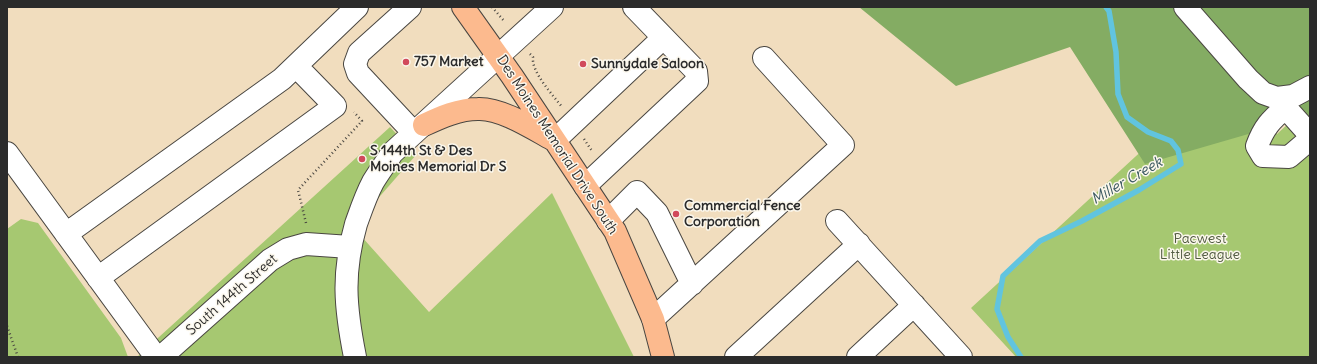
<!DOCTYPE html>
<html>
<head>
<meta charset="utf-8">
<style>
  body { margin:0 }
  #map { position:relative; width:1317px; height:364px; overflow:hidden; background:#f1ddbe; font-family:Delius,sans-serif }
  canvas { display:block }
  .frame { position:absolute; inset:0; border:8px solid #2b2b2b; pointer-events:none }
</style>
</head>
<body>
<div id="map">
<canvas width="1317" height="364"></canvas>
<div class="frame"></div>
</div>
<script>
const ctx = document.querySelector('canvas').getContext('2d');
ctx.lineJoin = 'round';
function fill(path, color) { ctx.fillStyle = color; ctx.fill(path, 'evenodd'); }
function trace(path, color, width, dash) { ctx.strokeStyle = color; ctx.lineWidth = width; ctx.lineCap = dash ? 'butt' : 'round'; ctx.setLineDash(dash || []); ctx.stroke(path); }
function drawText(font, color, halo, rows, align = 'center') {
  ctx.font = font + ' Delius,sans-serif'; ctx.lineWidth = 3; ctx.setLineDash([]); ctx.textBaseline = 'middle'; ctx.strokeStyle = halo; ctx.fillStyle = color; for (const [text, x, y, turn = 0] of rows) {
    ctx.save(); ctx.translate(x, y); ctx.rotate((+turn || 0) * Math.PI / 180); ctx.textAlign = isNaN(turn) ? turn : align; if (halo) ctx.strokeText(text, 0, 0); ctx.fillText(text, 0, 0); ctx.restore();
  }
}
fill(new Path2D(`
  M1224 75 1277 134 1310 104V357H1016L971 308Z
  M390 127 416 155 353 227 429 312 552 193 634 357H137Z
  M21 219 38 223 121 338 128 357H7V229Z`), '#a6c871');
fill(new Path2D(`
  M859 7H1310V120L1307 117 1145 164 1070 47 956 86Z`), '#84ac63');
trace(new Path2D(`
  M1021 357 1008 337 997 309 1003 276 1040 241 1082 221 1139 190 1181 164 1178 150 1171 141 1148 132 1127 117 1118 94 1116 52 1109 11 1106 7`), '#61c4df', 5.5);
const minor = new Path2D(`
  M410 7 359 53 355 64 358 73 414 133
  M1185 7 1248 79 1263 93 1277 98 1310 135
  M1277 98 1293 96 1310 87
  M1286 107C1271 120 1264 127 1257 146L1263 156 1289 157 1310 139
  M555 140 663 38
  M7 153 156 357
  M585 186 697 81 696 71 634 7
  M608 221 637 192 657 213 692 284
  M837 221 961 357
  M66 234 282 79 357 7
  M98 278 335 106 296 66
  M653 319 843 145 764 58
  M161 357 270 260 288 249 306 244 350 247
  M355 357C345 307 342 273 356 224 361 210 366 195 373 182 379 172 386 163 392 153L552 7
  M736 357 859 244
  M858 357 914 305`);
const major = new Path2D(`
  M463 7 512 76 615 231 653 319 663 357
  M424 125C441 117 459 109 478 109 501 108 532 128 552 139`);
trace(minor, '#494641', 24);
trace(major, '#494641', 24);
trace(new Path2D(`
  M492 7 505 22
  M530 54 533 57C531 72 553 95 562 107
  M584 139 592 151
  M306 223 298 190 362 121 354 112
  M7 326 18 357`), '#494641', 2.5, [1, 3]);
trace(minor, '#fff', 22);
trace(major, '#fcba8e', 22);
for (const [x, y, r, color] of [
  [406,62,4,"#d1495b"],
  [583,64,4,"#d1495b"],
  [362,159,4,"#d1495b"],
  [676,214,4,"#d1495b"]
]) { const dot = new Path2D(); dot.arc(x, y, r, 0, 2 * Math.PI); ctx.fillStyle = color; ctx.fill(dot); trace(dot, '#fbf7ec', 1.5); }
drawText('bold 14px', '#2b2b2b', '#fbf7ec', [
  ["757 Market",414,62],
  ["Sunnydale Saloon",591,64],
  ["S 144th St & Des",370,151],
  ["Moines Memorial Dr S",370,167],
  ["Commercial Fence",684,206],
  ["Corporation",684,222]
], 'left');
drawText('14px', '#2b2b2b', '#fbf7ec', [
  ["Des Moines Memorial Drive South",557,145,57],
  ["South 144th Street",232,295,-41]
]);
drawText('14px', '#505a40', '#fbf7ec', [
  ["Pacwest",1200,239],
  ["Little League",1200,255]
]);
drawText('italic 15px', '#3b5961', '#fbf7ec', [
  ["Miller Creek",1127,181,-30]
]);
</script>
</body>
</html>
